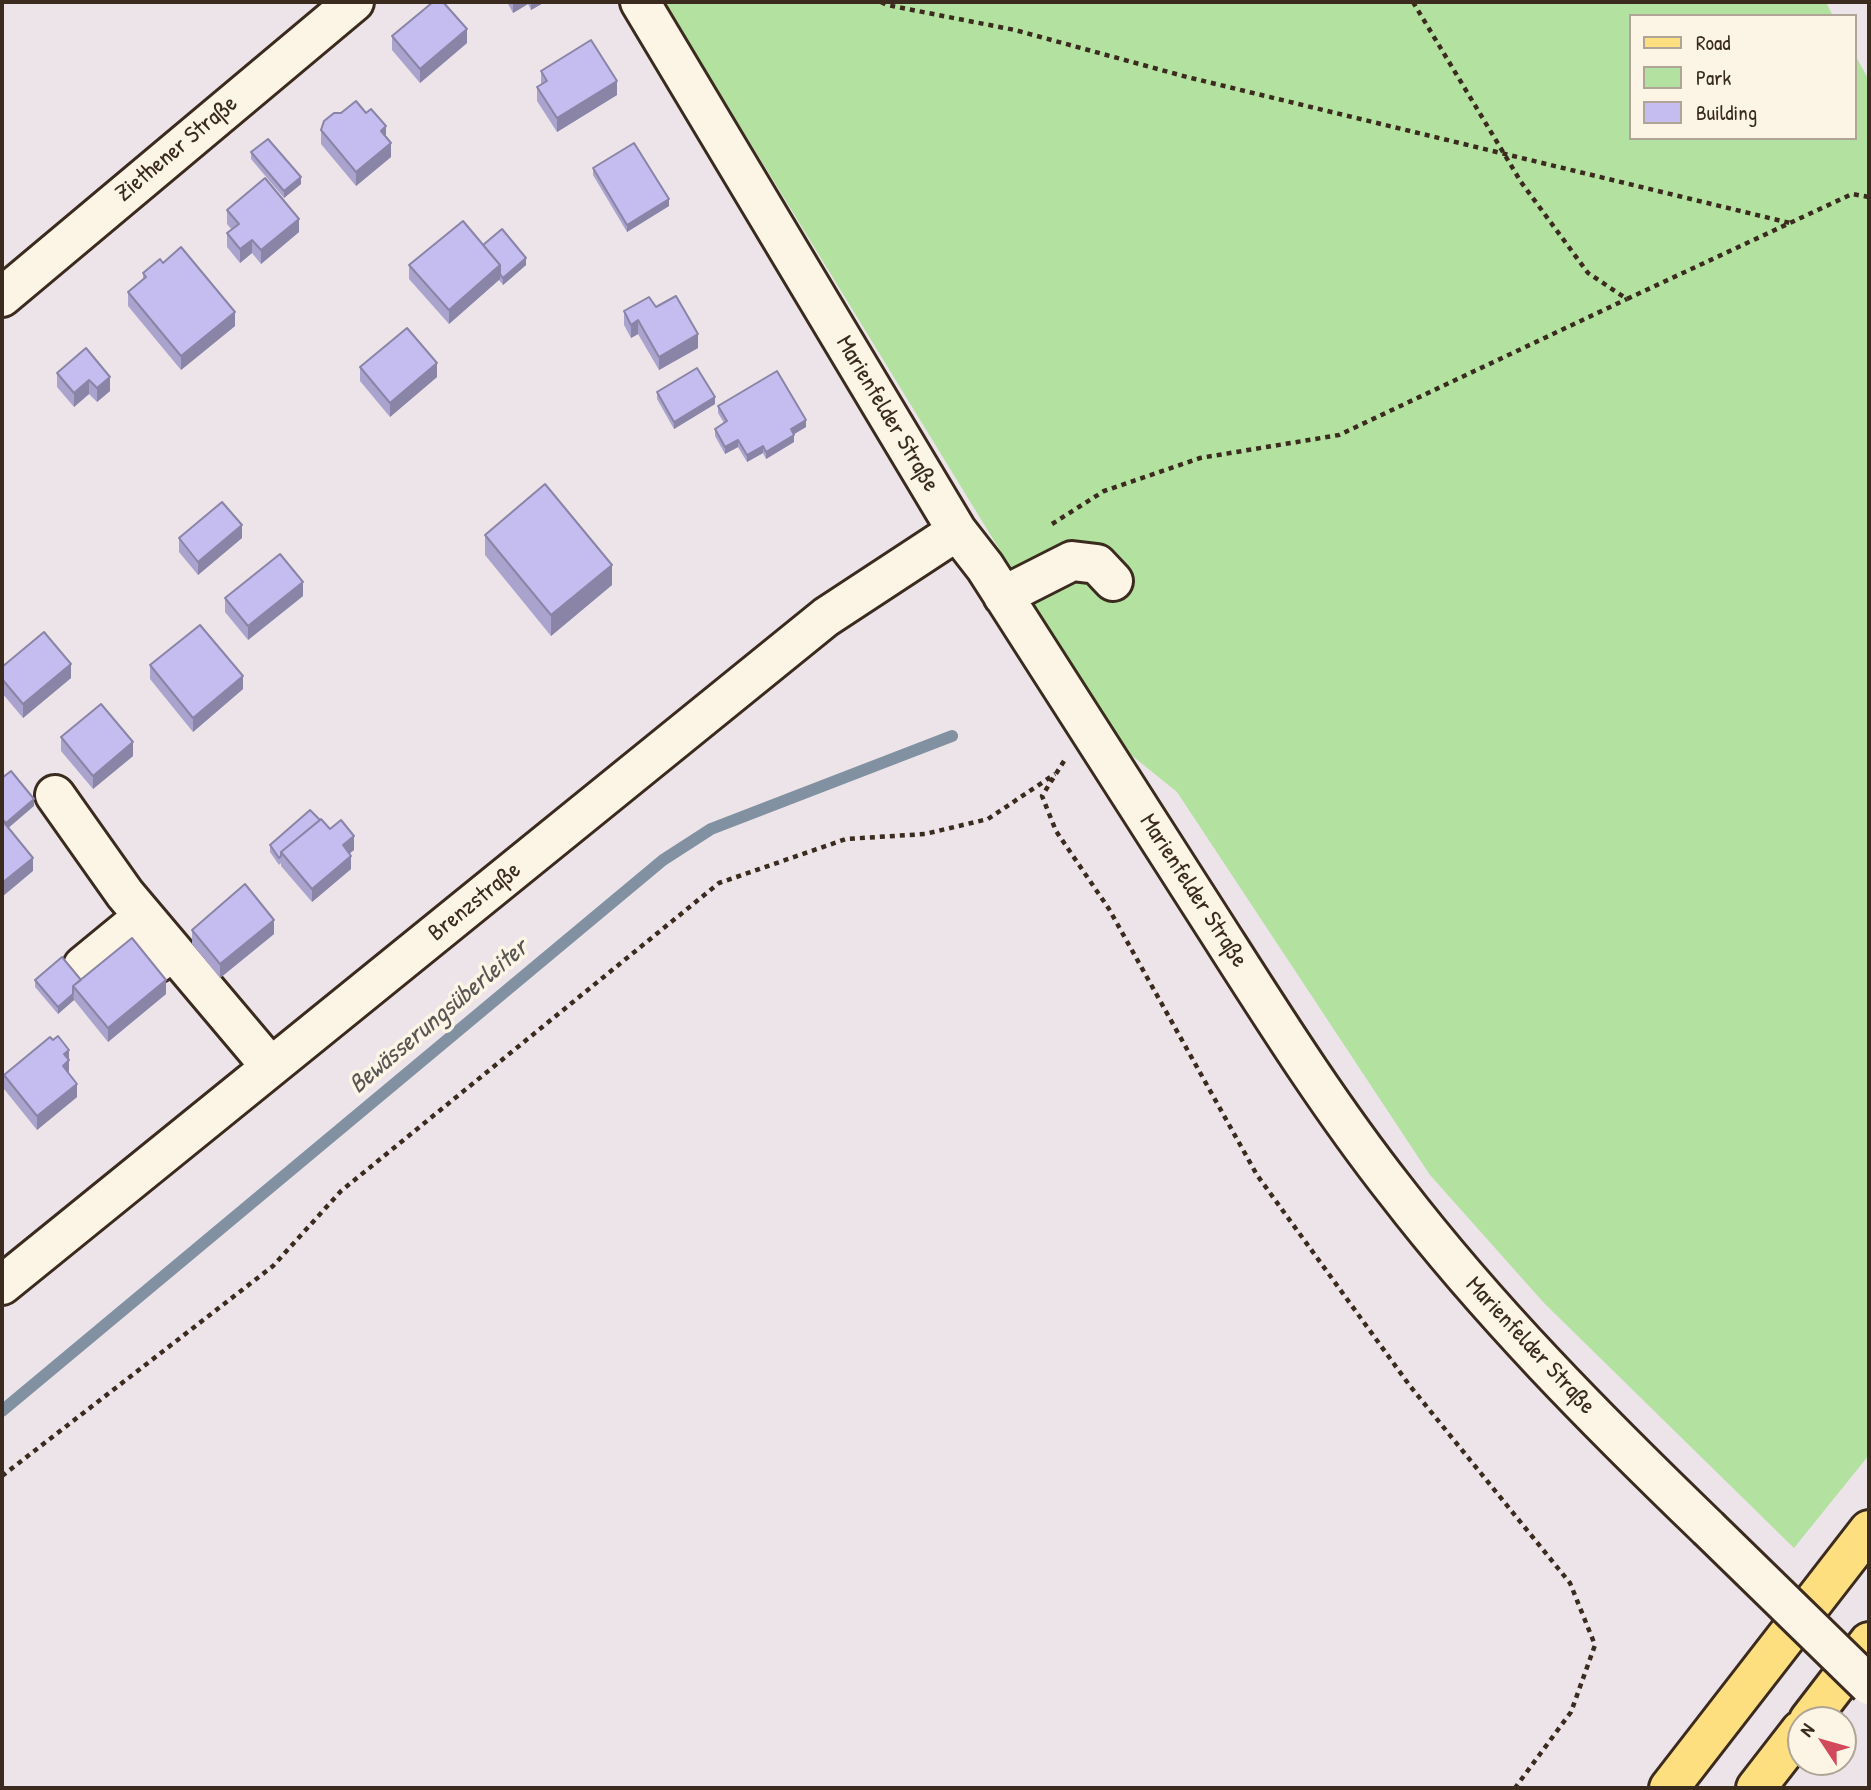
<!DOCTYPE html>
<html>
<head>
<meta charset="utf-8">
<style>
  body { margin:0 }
  #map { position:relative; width:1871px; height:1790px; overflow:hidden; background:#ece4e8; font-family:"Patrick Hand",sans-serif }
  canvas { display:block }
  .frame { position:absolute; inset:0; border:4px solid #3b2a1e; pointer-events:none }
  .legend { position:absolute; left:1629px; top:14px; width:228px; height:126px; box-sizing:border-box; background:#fcf5e5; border:2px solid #afa495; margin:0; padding:9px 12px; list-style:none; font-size:21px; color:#3b2a1e }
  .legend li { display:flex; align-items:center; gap:14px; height:35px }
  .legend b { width:35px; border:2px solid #afa495 }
  .north { position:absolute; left:1787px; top:1706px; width:70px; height:70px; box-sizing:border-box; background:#fcf5e5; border:2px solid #afa495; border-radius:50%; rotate:306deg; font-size:19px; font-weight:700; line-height:28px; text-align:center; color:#3b2a1e }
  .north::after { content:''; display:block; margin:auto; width:24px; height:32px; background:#d1495b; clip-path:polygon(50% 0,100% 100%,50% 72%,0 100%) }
</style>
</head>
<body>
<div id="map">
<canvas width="1871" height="1790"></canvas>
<div class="frame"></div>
<ul class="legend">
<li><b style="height:9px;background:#fddf80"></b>Road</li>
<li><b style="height:19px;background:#b3e1a0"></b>Park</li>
<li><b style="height:19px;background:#c5bdef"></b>Building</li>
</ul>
<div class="north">N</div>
</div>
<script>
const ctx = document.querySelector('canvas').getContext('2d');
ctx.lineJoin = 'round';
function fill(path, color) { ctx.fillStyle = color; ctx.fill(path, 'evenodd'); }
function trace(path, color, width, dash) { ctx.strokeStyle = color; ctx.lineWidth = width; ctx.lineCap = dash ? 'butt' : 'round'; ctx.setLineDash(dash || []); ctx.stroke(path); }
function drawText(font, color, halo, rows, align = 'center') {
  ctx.font = font + ' "Patrick Hand",sans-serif'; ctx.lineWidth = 7; ctx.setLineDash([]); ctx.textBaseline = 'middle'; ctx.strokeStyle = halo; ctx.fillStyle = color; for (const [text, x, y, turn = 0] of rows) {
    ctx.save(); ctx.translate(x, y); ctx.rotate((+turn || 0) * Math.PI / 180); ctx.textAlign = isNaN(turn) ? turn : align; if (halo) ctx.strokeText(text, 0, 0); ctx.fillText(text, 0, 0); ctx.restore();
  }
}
fill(new Path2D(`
  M664 2H1826L1833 16H1631V138H1855V55L1869 80V1455L1794 1548 1544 1303 1430 1175 1177 792 1130 754 1020 583Z`), '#b3e1a0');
trace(new Path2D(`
  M2 1411 663 860 711 829 952 736`), '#8191a1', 12);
const minor = new Path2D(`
  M640 2 957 531 985 567C1058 681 1131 795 1204 909 1265 1004 1325 1101 1395 1190 1489 1312 1597 1421 1708 1528
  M2 297 354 2
  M1003 596 1072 561 1097 564 1113 581
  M55 795 125 894 271 1067
  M83 966 128 929 157 963
  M2 1285 826 617 957 531`);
const major = new Path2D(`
  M1809 1720 1869 1642
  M1669 1788 1869 1530
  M1756 1788 1801 1730`);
trace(minor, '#3b2a1e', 44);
trace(major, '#3b2a1e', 44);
trace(new Path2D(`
  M881 2 887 5 1015 30 1187 77 1790 223
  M1413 2 1521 182 1588 273 1627 299 1852 194 1869 197
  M1052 524 1104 491 1200 458 1339 435 1627 299
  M1064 761 1042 796 1056 831 1109 909 1257 1175 1410 1386 1570 1583 1595 1645 1571 1712 1515 1788
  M2 1476 273 1266 341 1191 719 883 846 839 925 834 988 819 1055 774`), '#3b2a1e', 4.5, [5, 5]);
trace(minor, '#fcf5e5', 38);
trace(major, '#fddf80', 38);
const minorBridge = new Path2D(`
  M1708 1528 1869 1685`);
trace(minorBridge, '#3b2a1e', 44, []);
trace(minorBridge, '#fcf5e5', 38);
fill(new Path2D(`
  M507 2H545L531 10 528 4 513 13Z
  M392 36 467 43 420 83 392 50Z
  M541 71 617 95 557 132 537 101V87L541 85Z
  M341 113 386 136 391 157 356 186 321 144V130Z
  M251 152 301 184 284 198 251 159Z
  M593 168 669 206 627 232 593 175Z
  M227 210 299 232 261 264 252 253 240 263 227 247V233L232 230 227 224Z
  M483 245 526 265 503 285 499 280 449 324 409 279V265Z
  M163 263 235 326 181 370 128 306V292L143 280V273Z
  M656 307 698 348 659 370 638 334 631 338 624 325V311Z
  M86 348 110 391 97 402 89 394 74 407 57 387V373Z
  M360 367 437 377 390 417 360 381Z
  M657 392 715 404 674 429 657 399Z
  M718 406 806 427 794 434V442L766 459 763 453 747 462 738 447 725 454 715 436V429L724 423 718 413Z
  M485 535 612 585 551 636 485 555Z
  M179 538H242L198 575 179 552Z
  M303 596 248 640 225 612V598Z
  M150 665 243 689 193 732 150 679Z
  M2 667 71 678 23 718 2 693Z
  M61 737 133 756 93 789 61 751Z
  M320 820 354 850 350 853 351 869 312 902 281 866V863L279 865 270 852V845Z
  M192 930 274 934 220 978 192 944Z
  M35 980H81L166 994 108 1042 74 1000 58 1014 35 987Z
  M53 1040 69 1050V1073L77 1097 37 1130 4 1089V1075Z`), '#a9a3ce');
fill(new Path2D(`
  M513 2H528V4L513 13Z
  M531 2H545L531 10Z
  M467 29V43L420 83V69Z
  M617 81V95L557 132V118Z
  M386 126V140L381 131Z
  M391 143V157L356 186V172Z
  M301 177V184L284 198V191Z
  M669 199V206L627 232V225Z
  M299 219V232L261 264V250Z
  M252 240V253L240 263V249Z
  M526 258V265L503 285V278Z
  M500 265V279L449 324V310Z
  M235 312V326L181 370V356Z
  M638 320V334L631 338V325Z
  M698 334V348L659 370V357Z
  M437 363V377L390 417V403Z
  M110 377V391L97 402V388Z
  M89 380V394L74 407V393Z
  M715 397V404L674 429V422Z
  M806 420V427L791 436V429Z
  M794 435V442L766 459V452Z
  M738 440V447L725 454V447Z
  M763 446V453L747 462V455Z
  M242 525V538L198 575V562Z
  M612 565V585L551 636V615Z
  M303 582V596L248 640V626Z
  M71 664V678L23 718V704Z
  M243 676V689L193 732V718Z
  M133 742V756L93 789V776Z
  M34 799V806L6 830V823Z
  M354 836V850L343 859V845Z
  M351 856V869L312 902V889Z
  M33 858V871L2 897V883Z
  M274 920V934L220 978V964Z
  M166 980V994L108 1042V1028Z
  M73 994 74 1000 58 1014V1007Z
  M69 1050V1074L63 1066 64 1054Z
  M77 1084V1097L37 1130V1116Z`), '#8a84a7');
const building = new Path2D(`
  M433 2H443L467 29 420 69 392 36Z
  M591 40 617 81 557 118 537 87 547 81 541 71Z
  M356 101 366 113 371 109 386 126 381 131 391 143 356 172 321 130 324 121 334 113H341Z
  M268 139 301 177 284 191 251 152Z
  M634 143 669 199 627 225 593 168Z
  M265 178 299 219 261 250 252 240 240 249 227 233 239 224 227 210Z
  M463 221 500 265 449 310 409 265Z
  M502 229 526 258 503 278 500 274V265L483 245Z
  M181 247 235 312 181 356 128 292 146 277 143 273 160 259 163 263Z
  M676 296 698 334 659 357 638 320 631 325 624 311 649 297 656 307Z
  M407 328 437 363 390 403 360 367Z
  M86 348 110 377 97 388 89 380 74 393 57 373Z
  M697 368 715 397 674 422 657 392Z
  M777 371 806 420 791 429 794 435 766 452 763 446 747 455 738 440 725 447 715 429 727 421 718 406Z
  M545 484 612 565 551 615 485 535Z
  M222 502 242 525 198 562 179 538Z
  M280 554 303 582 248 626 225 598Z
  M200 625 243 676 193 718 150 665Z
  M44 632 71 664 23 704 2 679V667Z
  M101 704 133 742 93 776 61 737Z
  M11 771 34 799 6 823 2 819V778Z
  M310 810 320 820 281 852V856L279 858 270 845Z
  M321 819 330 829 341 820 354 836 343 845 351 856 312 889 281 852Z
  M2 820 33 858 2 883Z
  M245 884 274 920 220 964 192 930Z
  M132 938 166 980 108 1028 73 986Z
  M62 957 81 980 73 986V994L58 1007 35 980Z
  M58 1036 69 1050 64 1054 69 1060 63 1066 77 1084 37 1116 4 1075 50 1037 53 1040Z`);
fill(building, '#c5bdef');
trace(building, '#8a84a7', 2);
drawText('24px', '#3b2a1e', '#fcf5e5', [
  ["Ziethener Straße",177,149,-40],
  ["Marienfelder Straße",887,414,59],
  ["Marienfelder Straße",1193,891,57],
  ["Brenzstraße",475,902,-39],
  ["Marienfelder Straße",1530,1346,47]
]);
drawText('italic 26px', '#585555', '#fcf5e5', [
  ["Bewässerungsüberleiter",439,1017,-40]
]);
</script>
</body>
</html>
